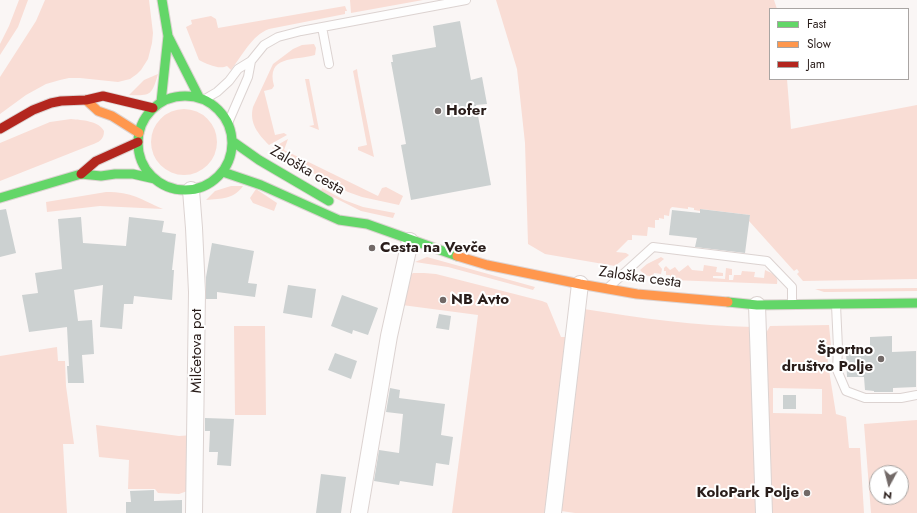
<!DOCTYPE html>
<html>
<head>
<meta charset="utf-8">
<style>
  body { margin:0 }
  #map { position:relative; width:917px; height:513px; overflow:hidden; background:#faf6f5; font-family:Jost,sans-serif }
  canvas { display:block }
  .legend { position:absolute; left:769px; top:8px; width:140px; height:72px; box-sizing:border-box; background:#fff; border:1px solid #a9a5a3; margin:0; padding:5px 7px; list-style:none; font-size:12px; color:#291d1a }
  .legend li { display:flex; align-items:center; gap:8px; height:20px }
  .legend b { width:20px; border:1px solid #a9a5a3 }
  .north { position:absolute; left:869px; top:465px; width:40px; height:40px; box-sizing:border-box; background:#fff; border:1px solid #a9a5a3; border-radius:50%; rotate:187deg; font-size:11px; font-weight:700; line-height:16px; text-align:center; color:#291d1a }
  .north::after { content:''; display:block; margin:auto; width:14px; height:18px; background:#726967; clip-path:polygon(50% 0,100% 100%,50% 72%,0 100%) }
</style>
</head>
<body>
<div id="map">
<canvas width="917" height="513"></canvas>
<ul class="legend">
<li><b style="height:5px;background:#63d668"></b>Fast</li>
<li><b style="height:5px;background:#ff974d"></b>Slow</li>
<li><b style="height:5px;background:#b3261e"></b>Jam</li>
</ul>
<div class="north">N</div>
</div>
<script>
const ctx = document.querySelector('canvas').getContext('2d');
ctx.lineJoin = 'round';
function fill(path, color) { ctx.fillStyle = color; ctx.fill(path, 'evenodd'); }
function trace(path, color, width, dash) { ctx.strokeStyle = color; ctx.lineWidth = width; ctx.lineCap = dash ? 'butt' : 'round'; ctx.setLineDash(dash || []); ctx.stroke(path); }
function drawText(font, color, halo, rows, align = 'center') {
  ctx.font = font + ' Jost,sans-serif'; ctx.lineWidth = 4; ctx.setLineDash([]); ctx.textBaseline = 'middle'; ctx.strokeStyle = halo; ctx.fillStyle = color; for (const [text, x, y, turn = 0] of rows) {
    ctx.save(); ctx.translate(x, y); ctx.rotate((+turn || 0) * Math.PI / 180); ctx.textAlign = isNaN(turn) ? turn : align; if (halo) ctx.strokeText(text, 0, 0); ctx.fillText(text, 0, 0); ctx.restore();
  }
}
fill(new Path2D(`
  M19 0H28L18 27 0 55V44L9 26Z
  M45 0H149L153 33 152 43 148 59 141 70 137 74 130 79 118 82 80 78H69L60 80 46 84 26 95 0 114V77L36 21Z
  M350 0H423L351 13Z
  M496 0H774L777 9H770V79H787L791 129 917 105V279L803 281 797 274 799 272 797 269 794 271 749 221 750 215 701 209 700 211 694 210V208L688 207V209L672 207 670 209 669 216 664 215V219L659 218V220H655V228L648 227 647 236 632 235V240H628L616 252 626 253 629 255 628 256 615 266 545 254 528 244 525 143 517 69Z
  M345 6 347 11H345V14L269 29C252 35 242 56 231 70L227 66C219 70 207 64 199 60L186 27 192 24 191 20 211 16 216 19 218 28Z
  M314 44 316 48 315 55C294 61 266 55 274 86L272 89 264 91 275 135 284 133 287 135 269 145C258 134 249 123 253 107L273 64 293 49 302 45Z
  M357 69 358 76 374 157 358 150V147L367 145 353 71Z
  M158 74C152 95 151 96 129 95L144 80Z
  M305 79H309L319 130 309 126 314 125Z
  M151 142a33 33 0 1 1 66 0a33 33 0 1 1-66 0Z
  M71 119C82 120 99 121 104 131 104 140 99 142 91 145L0 181V143L50 122Z
  M288 139 284 150 378 196 382 188 386 187 403 196 399 205 362 197 348 192 293 162 272 148Z
  M231 186H243C233 200 222 198 206 200L215 191Z
  M322 188 344 200 363 207 395 213 393 218 361 211 321 191Z
  M256 189 277 203 274 211 253 203 250 198Z
  M106 192C133 192 140 199 163 209L100 206 47 212 46 202Z
  M427 257 535 287 533 290 448 267 415 262Z
  M661 257 664 259 658 264 662 269 661 274 654 273 653 277 645 275 640 270 647 264Z
  M688 265 692 270 703 271 704 265 717 267 716 272 723 273V276H713V278L725 279 726 268 732 269V275H729V280H733L734 275H741L742 271 755 272 754 277 764 278 765 270C772 273 779 276 777 284L672 280 670 279V275H666V271H664V268L666 266 670 270 675 267 679 272Z
  M413 273H424L436 274 542 301 547 303 561 337H565L566 349 548 513H452L478 315 402 305 407 278Z
  M917 288V291L831 292H824L815 289Z
  M584 309C640 318 696 326 753 327L760 513H575L561 511Z
  M829 325 831 346 827 350 828 364 836 414 846 417 849 448H860L864 513H770L766 378V333L770 326ZM773 388 822 389V414L773 413Z
  M234 326H265L266 415H235Z
  M57 347 58 361H65L66 386 74 444H63L67 513H0V356Z
  M917 420V513H871L864 424ZM877 473H901V497H877Z
  M96 425 179 436 193 435 190 490 179 494 158 493 155 489H128L129 460 99 457Z`), '#f9ddd5');
fill(new Path2D(`
  M460 21 471 80 482 77 487 104 476 105 491 185 411 200 401 145 406 144 391 62H393L392 55 436 47 433 26Z
  M6 209 16 253 0 257V210Z
  M700 209 750 215 745 253 695 247 697 238 669 235 672 210 700 213Z
  M81 217 83 243 126 246 129 217 164 221 162 232 176 234 172 270H174L172 300 134 296 133 304H124L122 329 100 327 103 285 74 290 78 321 92 320 94 354 82 355 84 383H68L67 366H69L67 327 29 332 22 295 38 293 35 273 62 269 58 219Z
  M212 243 254 251 248 283 257 284 255 297 217 292V299H206V277Z
  M288 285 316 289 312 318 283 313Z
  M342 295 378 308 368 335 353 330 352 334 331 326Z
  M439 314 451 316 449 330 436 328Z
  M892 336V352L916 351V387L893 388V392H874V391L865 390 864 377H847L846 352H870V337Z
  M335 353 357 361 351 379 328 370Z
  M390 388 400 390 399 398 445 404 441 435 453 437 449 465 436 463 433 486 400 481 399 485 374 481 379 450 399 453 403 414 386 412Z
  M783 395H796V409H783Z
  M205 418 234 419 231 466 217 465 218 452H209L210 431H205Z
  M321 474 346 477 341 513H316Z
  M154 490V501L182 500V513H126V502H131L130 491Z`), '#ccd1d1');
const lane = new Path2D(`
  M322 27 329 64
  M205 99 217 92 229 81 238 69 251 61 264 45 278 37 301 31 466 0
  M228 123 248 77 251 61
  M610 286 653 247 767 261 792 287V303
  M836 305 838 348 837 370 846 391 865 398H901L917 395`);
const street = new Path2D(`
  M191 190 194 228 197 292 194 513
  M757 305 764 513
  M359 513 389 336 410 241
  M553 513 580 284`);
const fast = new Path2D(`
  M168 36 199 97
  M138 143a47 47 0 1 1 94 0a47 47 0 1 1-94 0Z
  M161 102 168 36 162 0
  M232 141 259 160 329 201
  M223 172 261 185 339 220 367 224 457 256
  M0 198 81 174 101 176 115 174H133L155 179
  M728 302 757 305 917 303`);
const slow = new Path2D(`
  M86 100 98 111 112 116 139 133
  M457 256 487 265 580 284 637 294 728 302`);
const jam = new Path2D(`
  M0 129 33 110 51 103 61 101 86 100 103 96 153 108
  M81 174 96 161 138 142`);
trace(lane, '#dcd3d1', 10);
trace(street, '#dcd3d1', 18);
trace(fast, '#dcd3d1', 11);
trace(slow, '#dcd3d1', 11);
trace(jam, '#dcd3d1', 11);
trace(lane, '#fefefe', 8);
trace(street, '#fefefe', 16);
trace(fast, '#63d668', 9);
trace(slow, '#ff974d', 9);
trace(jam, '#b3261e', 9);
for (const [x, y, r, color] of [
  [438,111,4,"#726967"],
  [372,248,4,"#726967"],
  [443,300,4,"#726967"],
  [881,359,4,"#726967"],
  [807,493,4,"#726967"]
]) { const dot = new Path2D(); dot.arc(x, y, r, 0, 2 * Math.PI); ctx.fillStyle = color; ctx.fill(dot); trace(dot, '#fff', 1.5); }
drawText('bold 15px', '#291d1a', '#fff', [
  ["Hofer",446,111],
  ["Cesta na Vevče",380,248],
  ["NB Avto",451,300],
  ["Športno",873,350,"right"],
  ["društvo Polje",873,367,"right"],
  ["KoloPark Polje",799,493,"right"]
], 'left');
drawText('15px', '#291d1a', '#fff', [
  ["Zaloška cesta",307,171,30],
  ["Zaloška cesta",640,278,8],
  ["Milčetova pot",197,351,-90]
]);
</script>
</body>
</html>
